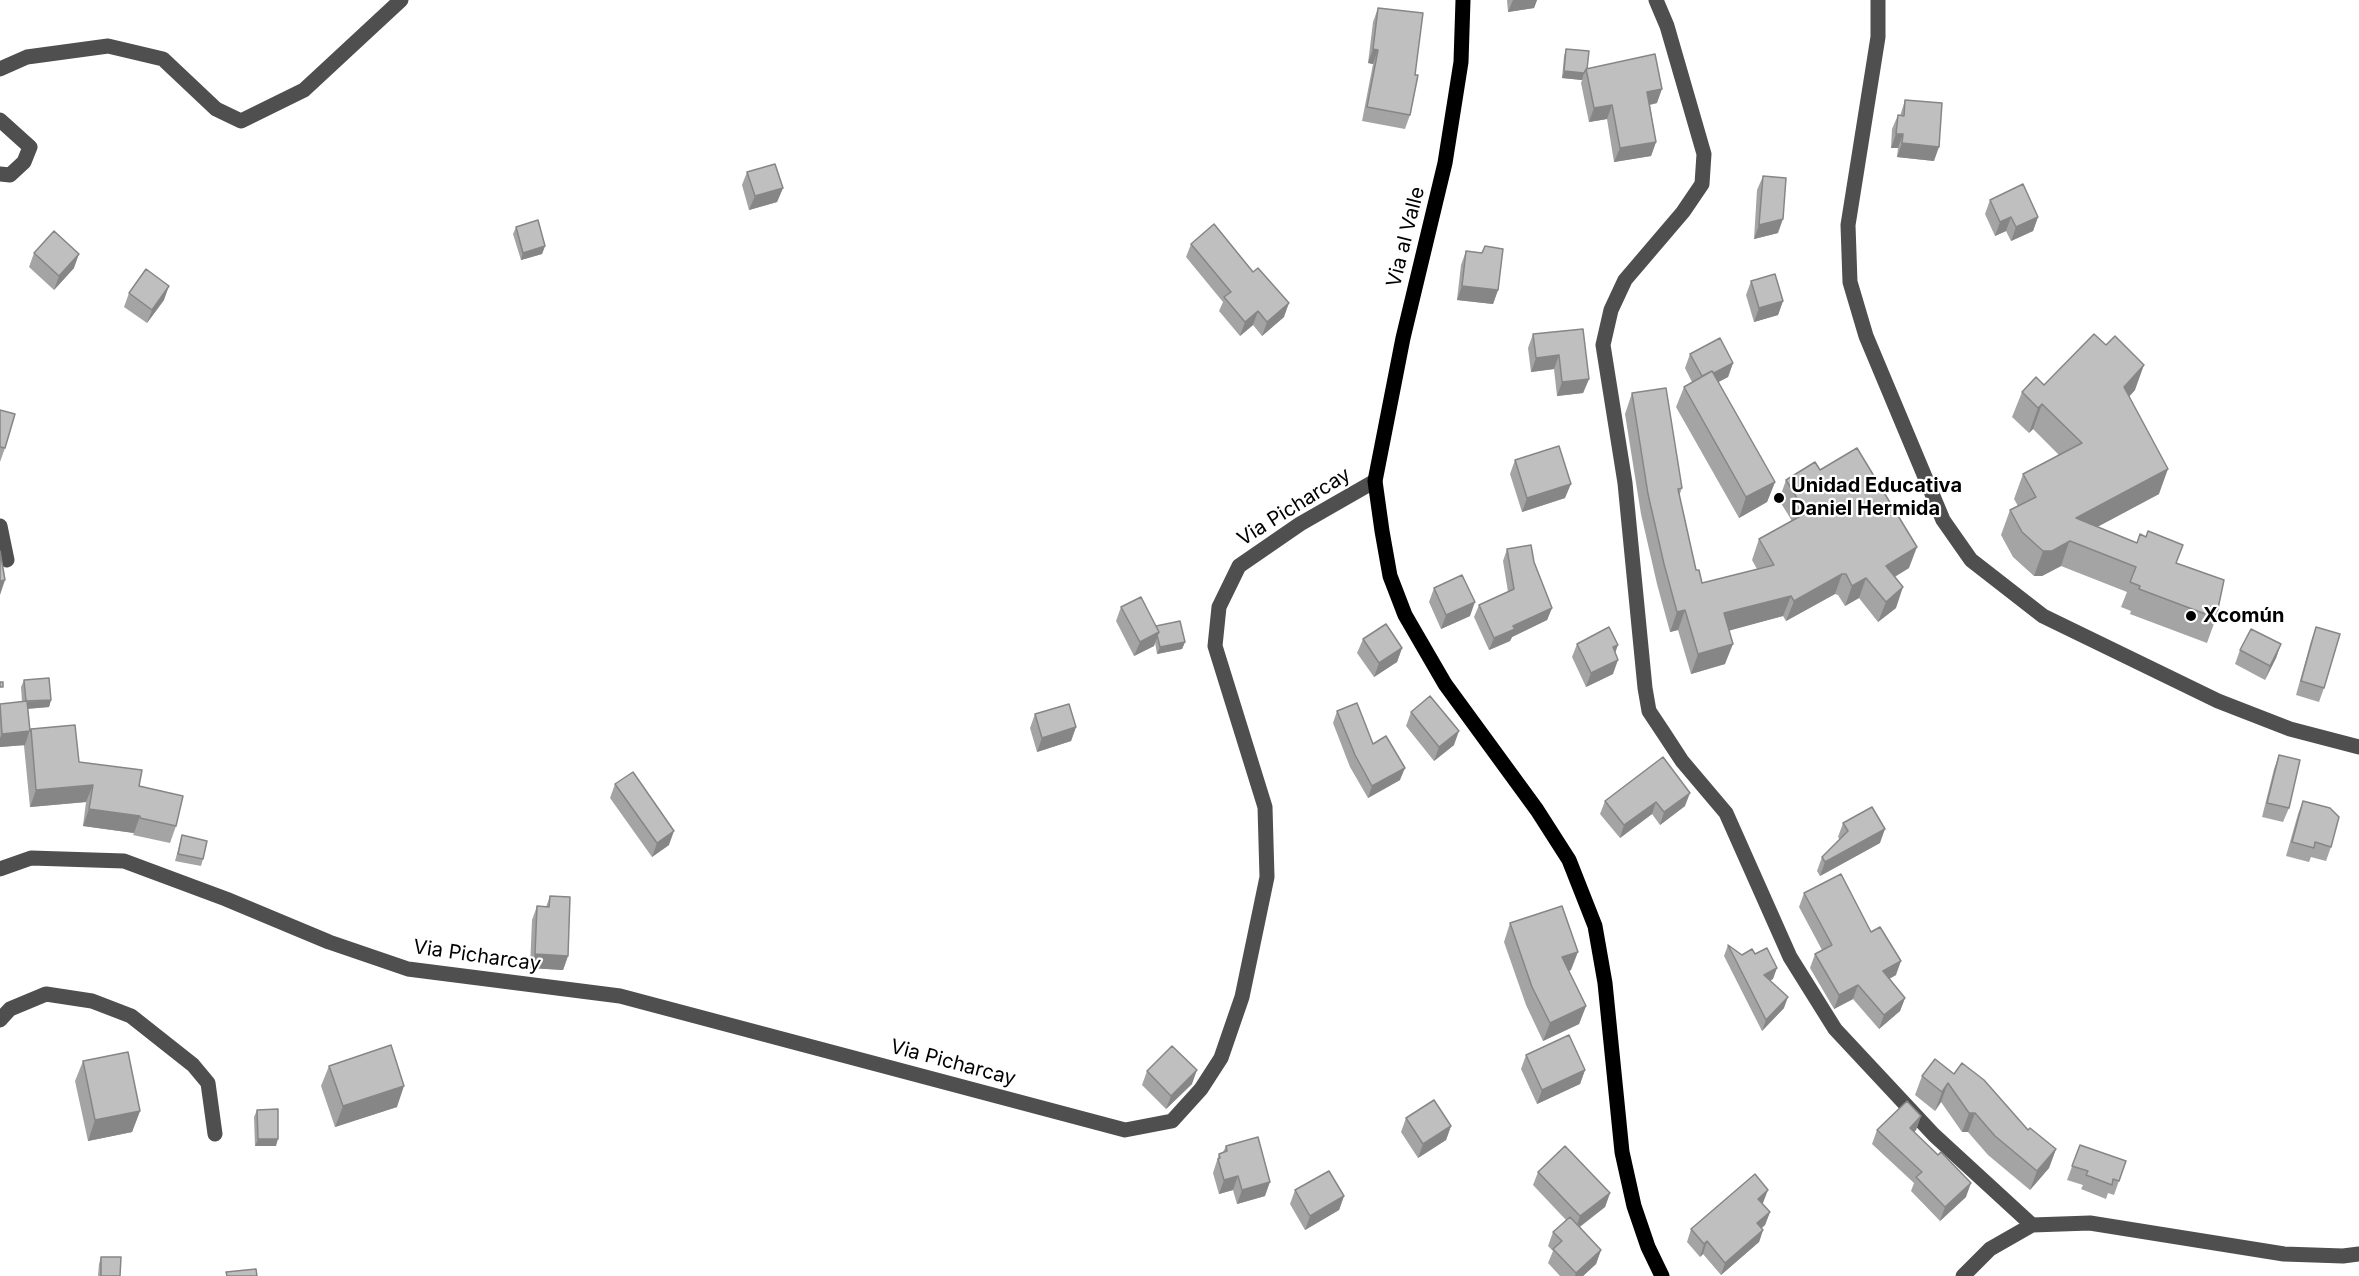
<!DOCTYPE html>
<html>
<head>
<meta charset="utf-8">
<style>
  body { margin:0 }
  canvas { display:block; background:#fff }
</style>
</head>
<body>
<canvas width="2359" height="1276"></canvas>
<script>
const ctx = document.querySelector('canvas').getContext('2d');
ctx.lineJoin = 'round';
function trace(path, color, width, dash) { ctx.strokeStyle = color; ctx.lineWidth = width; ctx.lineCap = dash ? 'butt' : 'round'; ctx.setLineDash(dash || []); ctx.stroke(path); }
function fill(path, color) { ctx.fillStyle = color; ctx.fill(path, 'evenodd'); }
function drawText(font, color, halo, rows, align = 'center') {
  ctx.font = font + ' Inter,sans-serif'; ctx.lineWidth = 4.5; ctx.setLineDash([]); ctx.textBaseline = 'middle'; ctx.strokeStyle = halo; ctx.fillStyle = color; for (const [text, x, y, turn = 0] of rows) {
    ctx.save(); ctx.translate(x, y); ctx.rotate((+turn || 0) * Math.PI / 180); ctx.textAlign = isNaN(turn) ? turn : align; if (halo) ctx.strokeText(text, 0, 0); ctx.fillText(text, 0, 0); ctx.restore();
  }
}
trace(new Path2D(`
  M1656 0 1667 26 1704 154 1702 184 1683 212 1625 280 1611 310 1603 345 1625 483 1645 688 1649 711 1663 732 1682 761 1726 813 1790 957 1835 1029 1934 1135 2032 1225
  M1878 0V37L1848 225 1850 282 1866 336 1943 520 1971 560 2043 616 2218 701 2290 729 2359 747
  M0 69 27 57 108 46 163 59 216 109 241 121 304 90 401 0
  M0 120 30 147 24 162 10 175 0 174
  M0 526 7 560
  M0 869 31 858 124 861 226 899 329 942 408 969 620 996 1125 1130 1172 1121 1201 1089 1221 1058 1242 997 1267 877 1265 807 1215 646 1219 607 1239 566 1300 524 1375 481
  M0 1020 10 1009 46 994 92 1001 131 1016 193 1065 208 1083 215 1134
  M1963 1276 1990 1249 2032 1225 2090 1223 2284 1254 2343 1256 2359 1254`), '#4f4f4f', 15);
trace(new Path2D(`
  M1463 0 1461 62 1445 163 1403 338 1375 481 1382 531 1390 576 1405 615 1445 684 1537 810 1569 860 1595 926 1605 983 1622 1152 1634 1206 1648 1247 1662 1276`), '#000', 15);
fill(new Path2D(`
  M1507 0H1537L1534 8 1508 12Z
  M1378 8 1410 115 1405 129 1362 121 1373 64 1368 63 1373 22Z
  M1566 49 1587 69 1657 103 1650 105 1656 142 1651 156 1614 162 1607 119 1589 122 1581 83 1582 80 1562 78 1564 56Z
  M1905 100 1934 161 1897 157 1898 148H1891L1892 129 1898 115 1900 116Z
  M747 172 783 188 777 202 749 210 742 185Z
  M1763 176 1778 233 1754 239 1757 190Z
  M1990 200 2038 217 2033 231 2011 241 2006 231 1995 236 1985 214Z
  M516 227 545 246 542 254 521 260 513 234Z
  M1191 244 1284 317 1262 336 1253 325 1240 336 1219 311 1223 302 1186 257Z
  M1466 251 1498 290 1493 304 1457 300 1461 265Z
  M34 253 74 268 54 290 29 267Z
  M1751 281 1783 301 1778 315 1754 322 1746 295Z
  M129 293 164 300 147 323 124 307Z
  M1533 334 1589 379 1583 393 1557 396 1554 369 1531 372 1528 348Z
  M1690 354 1733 363 1728 377 1718 382 1775 482 1767 502 1739 518 1676 407 1684 387 1692 382 1685 368Z
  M2044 385 2135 390 2129 397 2159 494 2097 527 2177 563 2216 618 2207 643 2130 614 2131 611 2121 607 2127 592 2061 566 2042 576H2034L2013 557 2001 535 2010 510 2018 506 2014 499 2023 474 2059 455 2033 429 2029 433 2012 417 2022 392Z
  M1632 393 1682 488 1679 496 1696 570 1702 583 1757 569 1752 560 1759 539 1792 521 1779 500 1786 480 1820 470 1909 568 1895 577 1896 608 1878 622 1859 598 1845 606 1838 595 1835 594 1786 621 1783 616 1729 630 1725 664 1691 674 1678 630 1670 632 1657 584 1641 514 1625 414Z
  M0 410 5 448 0 462Z
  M1515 460 1565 498 1522 512 1510 474Z
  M1507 549 1534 562 1552 608 1547 620 1512 637 1510 641 1489 650 1474 617 1479 605 1508 592 1503 561Z
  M1434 588 1470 616 1441 629 1429 602Z
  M1121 607 1185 642 1182 649 1157 654 1155 642 1154 646 1134 656 1116 621Z
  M2316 627 2324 688 2319 702 2296 695 2311 641Z
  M1363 639 1402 648 1397 662 1374 677 1357 653Z
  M1577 644 1615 653 1613 674 1586 687 1572 657Z
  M2281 644 2276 658 2265 680 2235 664 2240 650Z
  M24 680 51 700 49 707 28 709 25 745 0 747V704L22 702 21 687Z
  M1337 711 1373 744 1400 780 1368 798 1350 767 1333 723Z
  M1411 712 1454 745 1434 761 1406 726Z
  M1035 714 1076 727 1071 741 1037 752 1030 728Z
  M31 729 79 762 139 786 176 826 170 843 133 835 134 833 83 826 86 802 30 807 24 746Z
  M2279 755 2289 808 2283 822 2262 817 2274 769Z
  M1663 757 1685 806 1660 825 1652 814 1620 838 1600 814 1605 801Z
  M615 784 669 845 652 857 610 798Z
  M2303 801 2331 847 2326 861 2311 857 2309 862 2286 856 2298 814Z
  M1843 823 1880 843 1820 876 1817 871 1822 857 1840 840 1838 837Z
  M182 835 203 859 201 866 175 861Z
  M1804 893 1871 932 1896 975 1889 979 1905 998 1900 1011 1879 1029 1853 999 1834 1009 1810 968 1815 954 1822 950 1799 907Z
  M550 896 568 956 563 970 530 968 532 920 537 906 546 907Z
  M1510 923 1571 970 1569 971 1586 1006 1579 1024 1543 1041 1526 1005 1504 942Z
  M1728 945 1742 955 1755 954 1773 979 1770 980 1784 1008 1762 1031 1724 956Z
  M1526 1055 1585 1070 1580 1084 1537 1104 1521 1069Z
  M1935 1059 2028 1130 2056 1149 2049 1168 2030 1190 1988 1155 1968 1132H1962L1941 1102 1935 1111 1915 1095 1922 1076Z
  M83 1061 140 1111 132 1132 88 1141 75 1081Z
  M329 1066 397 1107 335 1127 321 1086Z
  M1147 1071 1192 1084 1166 1109 1142 1085Z
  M257 1110 276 1146H255L254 1117Z
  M1921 1116 1916 1130 1914 1132 1966 1197 1940 1221 1911 1191 1914 1183 1872 1144 1877 1130Z
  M1406 1118 1451 1126 1446 1140 1418 1158 1401 1132Z
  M2080 1145 2126 1161 2114 1195 2108 1193 2106 1199 2081 1189 2083 1185 2067 1180Z
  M1226 1146 1265 1196 1237 1204 1233 1190 1219 1194 1213 1173 1219 1154 1223 1152Z
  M1538 1172 1610 1193 1605 1207 1580 1227 1601 1250 1596 1264 1583 1276H1560L1548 1263 1553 1251 1548 1246 1553 1232 1566 1220 1533 1185Z
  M1295 1190 1344 1196 1339 1210 1305 1230 1290 1204Z
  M1763 1203 1762 1204 1770 1212 1765 1225 1762 1228 1763 1230 1759 1242 1721 1275 1703 1254 1700 1257 1687 1242 1691 1229Z
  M101 1257 120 1276H98L99 1264Z`), '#a4a4a4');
fill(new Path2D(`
  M1513 0H1537L1534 8 1508 12Z
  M1373 49 1378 50 1373 64 1368 63Z
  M1564 71 1584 73 1582 80 1562 78Z
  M1662 89 1657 103 1642 106 1647 92Z
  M1612 105 1607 119 1589 122 1594 108Z
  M1896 134H1903L1898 148H1891Z
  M1656 142 1651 156 1614 162 1620 148Z
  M1902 143 1939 147 1934 161 1897 157Z
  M783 188 777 202 749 210 755 196Z
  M2011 217 2006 231 1995 236 2000 222Z
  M2038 217 2033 231 2011 241 2016 227Z
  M1783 219 1778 233 1754 239 1759 225Z
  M545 246 542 254 521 260 523 253Z
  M79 254 74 268 54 290 59 276Z
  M169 286 164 300 147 323 152 310Z
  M1462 286 1498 290 1493 304 1457 300Z
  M1783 301 1778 315 1754 322 1759 308Z
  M1289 303 1284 317 1262 336 1267 322Z
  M1258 311 1253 325 1240 336 1245 322Z
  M1559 355 1554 369 1531 372 1536 358Z
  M1733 363 1728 377 1698 393 1703 379Z
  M2144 365 2135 390 2114 412 2124 387Z
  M1589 379 1583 393 1557 396 1562 382Z
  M2042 404 2033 429 2029 433 2038 408Z
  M2168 469 2159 494 2069 542 2061 566 2042 576H2034L2043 551 2076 518Z
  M1775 482 1767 502 1739 518 1746 497Z
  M1571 484 1565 498 1522 512 1527 498Z
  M1917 547 1909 568 1878 586 1886 566Z
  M1842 574 1835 594 1786 621 1794 601Z
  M1866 578 1859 598 1845 606 1852 586Z
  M5 580 0 595V581Z
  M1903 587 1896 608 1878 622 1886 602Z
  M1791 596 1783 616 1717 634 1724 613Z
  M1475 602 1470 616 1441 629 1446 615Z
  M1552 608 1547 620 1512 637 1510 641 1489 650 1494 638 1513 626Z
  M1685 610 1678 630 1670 632 1677 612Z
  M1159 632 1154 646 1134 656 1140 642Z
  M1185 642 1182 649 1157 654 1160 647Z
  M1733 644 1725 664 1691 674 1698 654Z
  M2281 644 2276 658 2265 680 2270 666Z
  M1618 645 1613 659V647Z
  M1402 648 1397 662 1374 677 1379 663Z
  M1618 660 1613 674 1586 687 1591 673Z
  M51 700 49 707 23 709 26 702Z
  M1076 727 1071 741 1037 752 1042 738Z
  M30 731 25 745 0 747V738L2 734Z
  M1459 731 1454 745 1434 761 1439 747Z
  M1405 768 1400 780 1368 798 1372 786Z
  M93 785 86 802 30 807 36 790Z
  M1690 793 1685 806 1660 825 1664 812Z
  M1656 802 1652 814 1620 838 1624 825Z
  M89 809 140 816 134 833 83 826Z
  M1885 829 1880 843 1820 876 1825 862Z
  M674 831 669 845 652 857 657 843Z
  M1578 952 1571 970 1555 975 1562 957Z
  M535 954 568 956 563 970 530 968Z
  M1901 961 1896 975 1878 985 1883 971Z
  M1777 968 1773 979 1760 986 1764 975Z
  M1858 985 1853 999 1834 1009 1839 995Z
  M1788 997 1784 1008 1762 1031 1766 1020Z
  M1905 998 1900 1011 1879 1029 1884 1015Z
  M1586 1006 1579 1024 1543 1041 1550 1023Z
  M1197 1070 1192 1084 1166 1109 1171 1096Z
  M1585 1070 1580 1084 1537 1104 1542 1090Z
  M1948 1083 1941 1102 1935 1111 1942 1092Z
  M404 1086 397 1107 335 1127 343 1106Z
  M140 1111 132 1132 88 1141 95 1120Z
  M1969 1113H1975L1968 1132H1962Z
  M1921 1116 1916 1130 1905 1142 1910 1128Z
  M1451 1126 1446 1140 1418 1158 1423 1144Z
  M258 1139H278L276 1146H255Z
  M2056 1149 2049 1168 2030 1190 2037 1171Z
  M1238 1176 1233 1190 1219 1194 1224 1180Z
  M1270 1182 1265 1196 1237 1204 1242 1190Z
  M1971 1183 1966 1197 1940 1221 1945 1207Z
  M1768 1190 1763 1203 1753 1211 1758 1199Z
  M1610 1193 1605 1207 1575 1230 1580 1216Z
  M1344 1196 1339 1210 1305 1230 1310 1216Z
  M1770 1212 1765 1225 1753 1235 1757 1223Z
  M1763 1230 1759 1242 1721 1275 1725 1263Z
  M1707 1241 1703 1254 1700 1257 1704 1244Z
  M1601 1250 1596 1264 1583 1276H1575L1576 1273Z`), '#868686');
const building = new Path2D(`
  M1378 8 1423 13 1415 75H1418L1410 115 1367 107 1378 50 1373 49Z
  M1566 49 1589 51 1587 69H1586L1584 73 1564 71Z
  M1655 54 1662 89 1647 92 1656 142 1620 148 1612 105 1594 108 1586 69Z
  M1905 100 1942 103 1939 147 1902 143 1903 134H1896L1898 115 1904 116Z
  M775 164 783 188 755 196 747 172Z
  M1763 176 1786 178 1783 219 1759 225Z
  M2023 184 2038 217 2016 227 2011 217 2000 222 1990 200Z
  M538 220 545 246 523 253 516 227Z
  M1214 224 1253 272 1258 268 1289 303 1267 322 1258 311 1245 322 1224 297 1231 292 1191 244Z
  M54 231 79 254 59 276 34 253Z
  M1485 246 1503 249 1498 290 1462 286 1466 251 1482 253Z
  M146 269 169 286 152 310 129 293Z
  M1775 274 1783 301 1759 308 1751 281Z
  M1583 329 1589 379 1562 382 1559 355 1536 358 1533 334Z
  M2094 334 2106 345 2115 336 2144 365 2124 387 2168 469 2076 518 2137 543 2140 534 2146 537 2148 531 2183 545 2176 563 2224 580 2216 618 2139 589 2140 586 2130 582 2136 567 2070 541 2052 551H2043L2022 532 2010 510 2036 497 2023 474 2082 443 2042 404 2038 408 2022 392 2036 377 2044 385Z
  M1720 338 1733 363 1714 373 1712 371 1702 376 1690 354Z
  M1712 371 1775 482 1746 497 1684 387Z
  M1666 388 1682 488 1678 489 1696 570H1699L1702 583 1774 565 1759 539 1806 513 1786 480 1815 462 1820 470 1857 448 1917 547 1886 566 1903 587 1886 602 1866 578 1852 586 1846 574H1842L1794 601 1791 596 1724 613 1733 644 1698 654 1685 610 1677 612 1664 564 1648 494 1632 393Z
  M0 410 15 414 5 448 0 447Z
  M1559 446 1571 484 1527 498 1515 460Z
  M1531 545 1534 562 1552 608 1513 626 1515 629 1494 638 1479 605 1514 589 1507 549Z
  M0 551 5 580 0 581Z
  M1462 575 1475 602 1446 615 1434 588Z
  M1141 597 1159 632 1140 642 1121 607Z
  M1180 621 1185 642 1160 647 1157 635 1159 632 1156 626Z
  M1386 624 1402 648 1379 663 1363 639Z
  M1609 627 1618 645 1613 647 1618 660 1591 673 1577 644Z
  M2316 627 2340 634 2324 688 2301 681Z
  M2251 629 2281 644 2270 666 2240 650Z
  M49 678 51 700 26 701 24 680Z
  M0 682H3V687H0Z
  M1430 696 1459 731 1439 747 1411 712Z
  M27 701 30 731 2 734 0 704Z
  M1357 703 1373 744 1386 736 1405 768 1372 786 1355 755 1337 711Z
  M1069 704 1076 727 1042 738 1035 714Z
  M75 725 79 762 142 770 139 786 183 796 176 826 140 818V816L89 809 93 785 36 790 31 729Z
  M2279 755 2300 760 2289 808 2267 803Z
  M1663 757 1690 793 1664 812 1656 802 1624 825 1605 801Z
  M633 772 674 831 657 843 615 784Z
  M2303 801 2330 808 2339 817 2331 847 2315 842 2314 848 2292 842Z
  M1872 807 1885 829 1825 862 1822 857 1848 831 1843 823Z
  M182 835 207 841 203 859 178 854Z
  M1841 874 1871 932 1880 927 1901 961 1883 971 1905 998 1884 1015 1858 985 1839 995 1815 954 1832 945 1804 893Z
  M550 896 570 897 568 956 535 954 537 906 549 907Z
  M1562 906 1578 952 1562 957 1586 1006 1550 1023 1532 987 1510 923Z
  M1728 945 1742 955 1752 949 1755 954 1767 948 1777 968 1764 975 1788 997 1766 1020Z
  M1569 1035 1585 1070 1542 1090 1526 1055Z
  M391 1045 404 1086 343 1106 329 1066Z
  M1172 1046 1197 1070 1171 1096 1147 1071Z
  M128 1052 140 1111 95 1120 83 1061Z
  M1935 1059 1954 1074 1962 1063 1984 1080 2028 1130 2030 1128 2056 1149 2037 1171 1995 1136 1975 1113H1969L1948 1083 1942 1092 1922 1076Z
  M1434 1100 1451 1126 1423 1144 1406 1118Z
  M1907 1101 1921 1116 1910 1128 1938 1155 1941 1152 1971 1183 1945 1207 1916 1177 1922 1172 1877 1130Z
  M278 1109V1139H258L257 1110Z
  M1258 1137 1270 1182 1242 1190 1238 1176 1224 1180 1218 1159 1220 1158 1219 1154 1227 1151 1226 1146Z
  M2080 1145 2126 1161 2119 1181 2113 1179 2112 1185 2086 1175 2088 1171 2072 1166Z
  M1565 1146 1610 1193 1580 1216 1538 1172Z
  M1329 1171 1344 1196 1310 1216 1295 1190Z
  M1755 1174 1768 1190 1758 1199 1770 1212 1757 1223 1763 1230 1725 1263 1707 1241 1704 1244 1691 1229Z
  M1570 1217 1601 1250 1576 1273 1553 1249 1562 1241 1553 1232Z
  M101 1257H121L120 1276H101Z
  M256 1269 257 1276H227L226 1272Z`);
fill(building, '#bfbfbf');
trace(building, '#868686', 1.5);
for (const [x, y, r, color] of [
  [1779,498,6,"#000"],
  [2191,616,6,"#000"]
]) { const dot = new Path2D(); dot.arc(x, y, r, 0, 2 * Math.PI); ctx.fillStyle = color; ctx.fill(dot); trace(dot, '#fff', 2); }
drawText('20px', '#000', '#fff', [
  ["Via al Valle",1406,237,-76],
  ["Via Picharcay",1294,507,-32],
  ["Via Picharcay",477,956,8],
  ["Via Picharcay",953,1063,15]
]);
drawText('bold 20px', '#000', '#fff', [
  ["Unidad Educativa",1791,486],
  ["Daniel Hermida",1791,509],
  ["Xcomún",2203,616]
], 'left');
</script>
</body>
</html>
